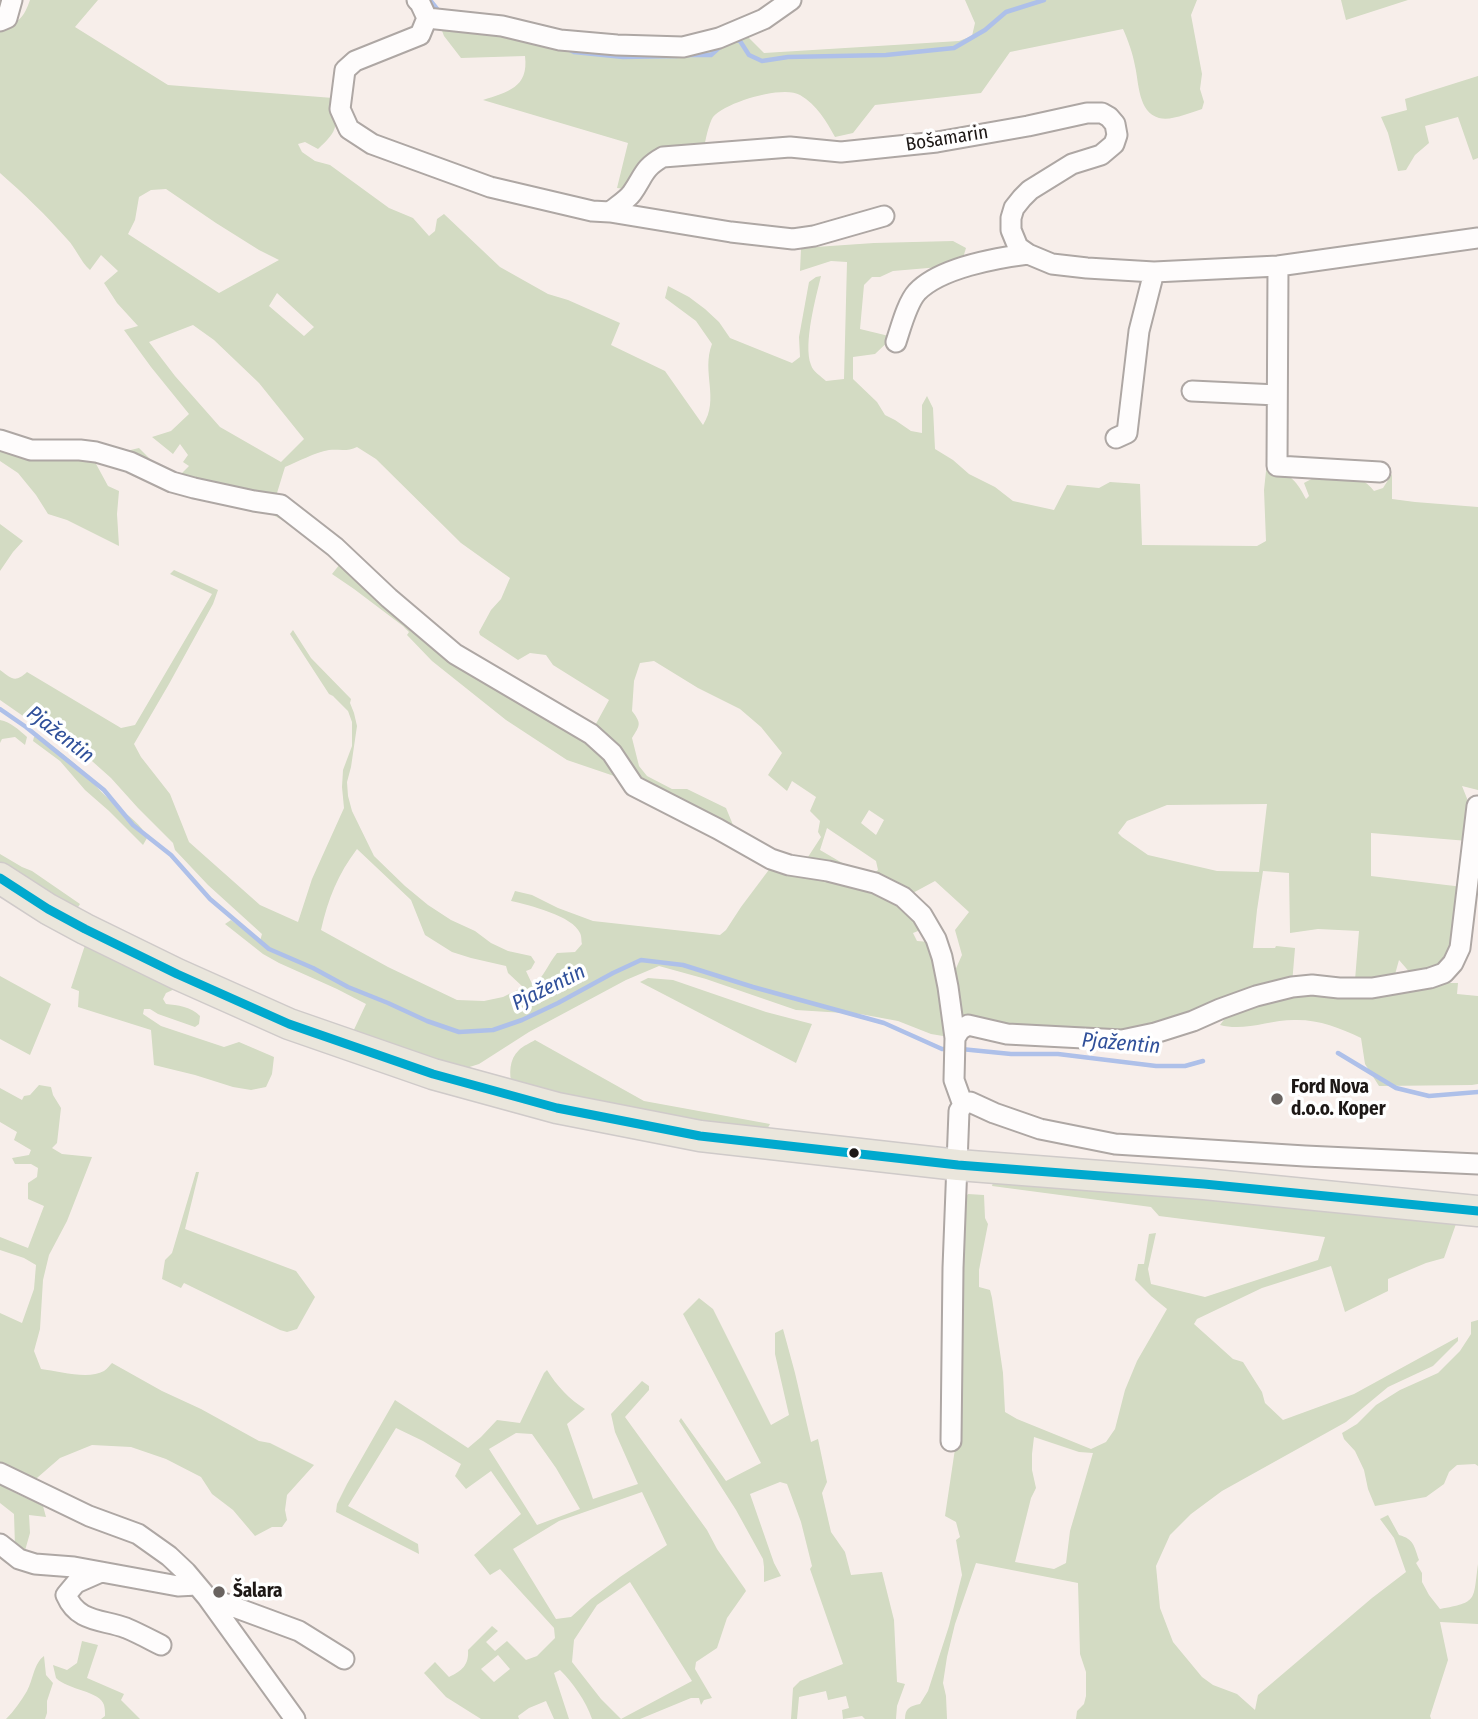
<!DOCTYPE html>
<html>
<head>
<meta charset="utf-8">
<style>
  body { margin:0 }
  canvas { display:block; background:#f7eeea }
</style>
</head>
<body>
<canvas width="1478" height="1719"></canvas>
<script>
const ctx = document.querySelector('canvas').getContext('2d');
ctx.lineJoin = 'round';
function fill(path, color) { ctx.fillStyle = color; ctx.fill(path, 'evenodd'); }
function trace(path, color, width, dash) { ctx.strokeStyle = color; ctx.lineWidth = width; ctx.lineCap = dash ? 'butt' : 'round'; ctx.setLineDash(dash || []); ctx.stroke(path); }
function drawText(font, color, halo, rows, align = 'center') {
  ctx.font = font + ' "Fira Sans Condensed",sans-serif'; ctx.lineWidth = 7; ctx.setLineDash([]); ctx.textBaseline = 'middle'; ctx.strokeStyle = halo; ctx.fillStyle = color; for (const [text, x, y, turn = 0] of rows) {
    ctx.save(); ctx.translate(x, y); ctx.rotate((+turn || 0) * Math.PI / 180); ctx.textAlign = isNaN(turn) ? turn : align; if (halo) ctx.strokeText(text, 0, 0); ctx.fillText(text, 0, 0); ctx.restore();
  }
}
fill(new Path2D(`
  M30 0H98L75 27 168 85 333 98C338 125 339 130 318 149L305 142 298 144 302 152 315 161 330 165 389 208 413 218 429 236 435 231 437 219 444 214 500 267 548 294 568 300 620 323 611 345 665 371 703 425C720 399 701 372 712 344L696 321 665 298 668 286 689 297 705 309 719 322 730 338 792 363 800 357 799 337 809 282 816 277 821 276C816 297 803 344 811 365 813 372 821 376 826 381L844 379 847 262 831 261 800 271 801 248 874 243 953 241 966 248 963 258 940 267 893 271 880 277H872L864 285 860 329 893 337 875 354 853 357V379L877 402 885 415 895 420 911 431 922 433V405L927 396 933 408 935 449 953 460 969 474 995 487 1013 501 1054 510 1067 485 1099 488 1110 482 1140 484 1142 545 1257 546 1266 541 1264 490 1268 452 1272 469C1291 474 1297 482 1306 499L1309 496 1304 483C1323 470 1361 471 1374 491L1383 488 1392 474V499L1415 502 1478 507V790L1462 786 1472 811 1468 841 1371 833V876L1463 887 1454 951 1444 970 1426 975H1412L1399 960 1394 978 1373 984 1355 980 1359 931 1318 929 1290 933 1289 873 1263 871 1257 910 1253 948H1275L1276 946 1295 948 1292 984C1269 989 1247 995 1225 1003 1206 1010 1189 1020 1170 1025 1112 1041 1011 1039 957 1013L953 975 962 955 955 930 969 912 935 881 911 894 878 881 812 862 808 857 821 837 818 832 820 821 810 811 816 797 792 781 787 791 768 775 782 753 761 727 740 709 698 688 654 661 640 663 634 681 632 711C642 724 640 725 632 738L639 766 647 776 672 789H687L726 808 738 837 720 825 695 815 654 792 638 785 633 775 628 772 615 751 606 741 592 731 609 700 553 665 546 655 530 653 518 660 480 635 479 632 491 610 501 599 510 578 461 543 376 459 357 447C347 452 339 449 329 450 314 453 299 461 285 467L277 493 265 498 208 488 185 483 174 482 131 459 114 454 139 448 157 466 175 480 189 466 183 462 188 455 180 444 173 454 152 437 171 431 189 414 151 367 124 330 138 326 117 303 104 283 118 271 101 255 90 270C80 261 76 248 67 239 46 215 24 194 0 173V27C19 24 24 17 30 0ZM166 189 216 223 259 250 279 260 219 293 128 234 135 220 139 197 151 190ZM277 293 314 327 304 336 269 306ZM193 325 214 340 259 383 304 439 281 462 220 427 175 376 149 342ZM1267 804 1259 872 1217 871 1148 855 1122 837 1118 833 1127 821 1167 805ZM869 810 884 820 876 835 861 823ZM827 828 876 861 878 870 868 878 820 850Z
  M965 0H1197L1191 15 1202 74 1200 89 1204 102 1202 109C1189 113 1172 121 1159 118 1138 112 1139 83 1135 66 1133 54 1128 40 1123 29L1010 52 981 93 875 105 853 133 835 137C826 121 817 105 800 95 783 85 726 102 713 117 709 123 705 141 704 149L664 153 625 189 617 188 628 143 483 100C507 92 529 88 525 56L461 58 444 36 439 23 605 49 743 32 764 53 959 41 972 36 975 23Z
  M1341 0H1408L1346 20Z
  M1478 76V158L1473 160 1458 117 1425 126 1429 143 1415 155 1406 170 1398 171 1388 133 1381 117 1407 110 1405 99Z
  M0 444 75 456 95 462 108 486 119 491 117 514 119 546 67 520 48 514 36 495 18 473 0 461Z
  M262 509 287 515 410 621 590 737 617 777 567 760 506 720 432 661 407 635 409 632 403 626 354 589 332 574 340 564 293 526Z
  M0 524 23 541 13 552 0 571Z
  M174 570 218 590 213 604 169 684 134 744 141 757 170 794 189 842 260 905 298 922 312 879 344 808 342 787 343 770 352 746V722L348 711 333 696 329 694 290 634 293 630 311 658 351 699 350 703 354 713 357 726 351 767 347 782 348 796 352 811 374 856 405 886 428 905 451 920 475 931 491 943 508 951 531 956 535 962 531 969 526 971 533 986C544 977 548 964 557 953L575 952 582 944C581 941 582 937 580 933 573 916 529 905 511 901L515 891 532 895 558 908 593 921 720 935 726 930 741 907 774 863 855 884 906 908 923 929 913 933 917 941 930 942 948 1028 943 1036 931 1034 898 1021 860 1014 796 1010 706 979 659 966 626 980 529 1032 479 1064 460 1070 351 1036 366 1004 337 989 279 963 263 954 225 924 231 920 260 941 262 934 208 885 175 850 173 843 138 808 111 778 83 753 36 725 0 700V670C12 679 15 683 27 672L121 728 135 725 212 594 170 574ZM357 849 411 900 425 935 452 952 471 958 506 966 508 973 523 987 503 997 484 1001 457 1000 388 967 321 930C328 899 338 874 357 849Z
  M0 720C11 722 19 730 27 737L25 745 15 737 2 739 0 743Z
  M37 735C53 746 69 758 84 772 88 776 90 780 94 784 101 792 110 800 118 807 128 816 142 824 147 838L143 845 109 811 85 790 60 761 33 741 34 737Z
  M0 854 22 867 32 871 80 904 75 912 0 868Z
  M87 939 179 987 166 993 163 999 166 1004C177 1005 192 1007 200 1016L199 1024 195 1027 158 1014 150 1009H144L143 1014 161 1026 224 1047 239 1042 274 1057 272 1074 266 1087 251 1090 233 1087 195 1075 154 1065 151 1030 78 1007 79 991 71 988Z
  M0 976 51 1004 30 1055 0 1039Z
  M648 978 673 980 766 1012 812 1024 796 1063 640 982Z
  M1445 983H1458L1457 994 1478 996V1084L1472 1085 1379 1086 1365 1064 1361 1038C1340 1028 1320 1020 1297 1020 1271 1019 1245 1032 1220 1025L1226 1017 1293 992Z
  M535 1040 644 1101 770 1124 765 1133 512 1086C509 1074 509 1059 519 1050 523 1046 530 1043 535 1040Z
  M39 1085 51 1087 53 1095 61 1108 57 1143 52 1148 62 1154 92 1157 67 1221 49 1255 43 1280 40 1329 34 1351 41 1369C59 1371 88 1380 104 1371 107 1369 110 1365 112 1363L162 1391 201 1409 259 1441 270 1443 314 1465 287 1495 285 1510 287 1520 282 1527H272L255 1536 233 1510 212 1494 201 1477 166 1459 131 1447 92 1445 60 1458 30 1484 0 1464V1313L22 1323 34 1289 36 1265 24 1258 0 1250V1237L28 1248 44 1206 28 1199V1183L37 1177 38 1168 31 1164H15L12 1158 29 1155 31 1150 14 1140 17 1132 0 1122V1088L22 1100 24 1096 30 1095Z
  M196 1172H199L185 1229 296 1271 315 1297 297 1329 287 1332 280 1330 184 1283 181 1288 162 1279 165 1260 172 1253Z
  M995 1175 1456 1224 1444 1258 1426 1263 1388 1279V1291L1345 1312 1331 1266 1262 1288 1197 1319 1194 1324 1233 1359 1243 1362 1262 1392 1265 1403 1283 1420 1354 1394 1458 1337V1341L1433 1366 1388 1387 1346 1422 1222 1491 1191 1514 1170 1535 1156 1566 1160 1608 1173 1642 1202 1677 1213 1685 1237 1694 1255 1710 1258 1695 1372 1598 1406 1572 1394 1538 1380 1519 1388 1515 1399 1535C1414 1539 1414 1546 1419 1560L1416 1563 1422 1573V1582L1429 1595 1440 1609C1478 1602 1473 1601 1478 1564V1624L1440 1622 1448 1660 1430 1716 1431 1719H1076L1077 1711 1084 1704 1086 1696V1672L1080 1654 1078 1583 976 1563 955 1624 947 1657 943 1683 946 1696 947 1719H905C905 1708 910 1706 920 1704L928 1691 949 1626 962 1575 956 1540 960 1537 956 1522 945 1516 959 1422 963 1212 966 1197 968 1194 984 1195 985 1218 988 1224 979 1270V1287L990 1290 992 1298 1003 1373 1005 1412 1017 1419 1091 1449 1106 1442 1115 1429 1125 1390 1137 1361 1167 1309 1151 1296 1135 1280 1138 1264H1144L1149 1234 1156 1233 1148 1269 1151 1284 1205 1297 1318 1260 1325 1237 1159 1216 1151 1207 992 1186ZM1034 1437 1079 1452 1093 1453 1070 1531 1066 1563 1054 1569 1015 1562 1031 1498 1036 1488 1032 1470V1454Z
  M699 1298 713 1309 771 1425 789 1415 775 1354V1333L783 1329 795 1373 811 1442 818 1439 827 1482 822 1493 831 1532 845 1552 851 1575 882 1572 894 1620 897 1682 905 1684 897 1706 896 1719H865L862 1716 843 1719 842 1710 849 1708 846 1696 828 1700 826 1691 799 1697 797 1719H791L793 1688 800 1681 843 1664 810 1569 812 1566 801 1522 787 1484 780 1482 750 1494 774 1563 781 1576 764 1582V1567L763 1559 736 1510 679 1421 681 1418 726 1481 761 1463 683 1314Z
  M1478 1320V1466L1475 1464 1457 1465 1449 1472 1444 1484 1426 1497 1375 1506 1368 1489 1364 1470 1355 1451 1344 1439 1342 1433 1357 1424 1376 1405 1400 1390 1438 1373 1460 1351 1471 1334V1322Z
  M547 1370C556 1385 570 1400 585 1409L567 1424 593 1499 638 1484 615 1432 611 1414 642 1381 649 1386V1390L625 1417 707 1530 717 1549 745 1589 746 1591 727 1618 717 1648 696 1662 695 1669 712 1698 704 1700 701 1705 699 1698H691L640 1719H592C586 1701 573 1683 560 1670L554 1673 569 1719H554L546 1701 529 1708 518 1716 519 1719H481L446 1697 424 1673 435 1662 449 1677C462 1671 469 1665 468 1650L492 1626 498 1631 486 1642 495 1651 507 1641 526 1660 537 1656 555 1638 554 1628 500 1569 490 1575 474 1555 521 1514 491 1471 466 1489 455 1476 461 1464 423 1441 396 1428 348 1506 418 1544 419 1554 336 1512 337 1504 347 1484 395 1400 468 1448 481 1437 497 1420 520 1423 544 1373ZM516 1433 532 1434 556 1468 580 1509 537 1525 489 1449ZM642 1492 667 1545 620 1577 591 1599 571 1617 556 1619 513 1549 559 1521ZM630 1582 692 1681 621 1719 601 1699 572 1662 574 1640 597 1605ZM498 1655 510 1669 494 1682 481 1669Z
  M0 1484 9 1490 43 1506 46 1517 29 1515 30 1533 24 1554 15 1547 14 1514 0 1503Z
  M82 1641 98 1645 87 1678 124 1694 121 1700 140 1719H101L105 1716C105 1713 105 1709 104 1705 100 1691 68 1690 56 1678L53 1665 67 1670 77 1663Z
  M44 1656 46 1675 53 1683 47 1701V1713L45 1719H6C14 1711 21 1701 27 1691 33 1680 34 1663 44 1656Z`), '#d3dbc3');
trace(new Path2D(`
  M430 0 441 14
  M732 39 740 41 749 55 762 61 788 57 886 55 954 48 985 30 1006 12 1044 0
  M568 49 574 52 623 57 677 56
  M686 55H711L722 45
  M0 709 26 727 104 790 133 825 171 855 210 899 269 949 313 968 348 987 388 1003 427 1021 459 1032 493 1030 522 1020 558 1003 613 973 641 960 683 965 753 987 884 1023 942 1049H949
  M961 1049 1011 1054H1058L1156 1066H1185L1203 1061
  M1338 1053 1396 1088 1429 1096 1478 1092`), '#aec0e9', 4.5);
const street = new Path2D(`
  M417 0 420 3 427 18 420 35 355 61 345 70 340 109 349 129 372 144 490 187 592 211 610 212C617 206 627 200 632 193 644 176 643 168 663 157L790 147 841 152 937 142 1028 126 1087 113H1102L1109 117 1115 124 1117 135 1114 144 1101 155 1072 164 1030 190 1022 198 1014 208 1011 218V230L1018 247 1028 254 1052 264 1087 268 1154 272 1278 266 1478 238
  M427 18 502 26 560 40 617 45 683 47 719 38 764 19 791 0
  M0 21 7 18 12 0
  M610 212 731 232 793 239 814 236 884 216
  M1278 266 1277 466 1380 472
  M896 342C901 327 907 303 917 292 940 268 996 258 1028 254
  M1192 391 1277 395
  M1116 438 1127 433 1139 331 1154 272
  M0 440 31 450H80L96 452 130 462 172 482 194 488 254 501 281 505 335 547 389 598 455 654 591 734 612 753 634 786 718 829 771 859 789 865 828 871 875 883 903 897 922 915 936 939 942 957 948 987 955 1038 954 1080 963 1105
  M955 1038 960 1030 968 1025 1007 1034 1122 1040 1155 1033 1193 1021 1220 1009 1256 996 1292 987 1312 985 1339 988H1372L1430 978 1444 973 1453 963 1460 948 1477 806
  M951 1441 953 1268 959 1111 963 1105 970 1102 994 1113 1040 1129 1115 1144 1305 1156 1478 1164
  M0 1473 89 1516 138 1534 169 1556 186 1572 207 1597 295 1719
  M0 1544 19 1559 35 1564 74 1567 178 1586 197 1585
  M101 1572 76 1583 66 1595C78 1623 102 1619 126 1628 138 1633 149 1639 161 1645
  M207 1597 299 1631 344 1659`);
const primary = new Path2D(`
  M0 878 48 909 85 929 177 974 289 1024 433 1074 557 1108 700 1136 958 1165 1204 1184 1478 1211`);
trace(street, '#aea7a4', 23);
trace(primary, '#cfcac9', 33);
trace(street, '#fefcfc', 19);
trace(primary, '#eae6dc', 30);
trace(new Path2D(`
  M0 878 48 909 85 929 177 974 289 1024 433 1074 557 1108 700 1136 958 1165 1204 1184 1478 1211`), '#00a9ce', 9);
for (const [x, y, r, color] of [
  [1277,1099,7,"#696360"],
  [854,1153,6,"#1d1816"],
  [219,1592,7,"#696360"]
]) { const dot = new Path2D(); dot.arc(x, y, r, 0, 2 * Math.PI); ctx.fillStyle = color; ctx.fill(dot); trace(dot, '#fff', 2.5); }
drawText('19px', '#1d1816', '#fff', [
  ["Bošamarin",947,139,-9]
]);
drawText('bold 19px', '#1d1816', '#fff', [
  ["Ford Nova",1291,1088],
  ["d.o.o. Koper",1291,1110],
  ["Šalara",233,1592]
], 'left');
drawText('italic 21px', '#30509a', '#fff', [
  ["Pjažentin",60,735,38],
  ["Pjažentin",549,988,-26],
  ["Pjažentin",1121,1044,5]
]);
</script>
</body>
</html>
